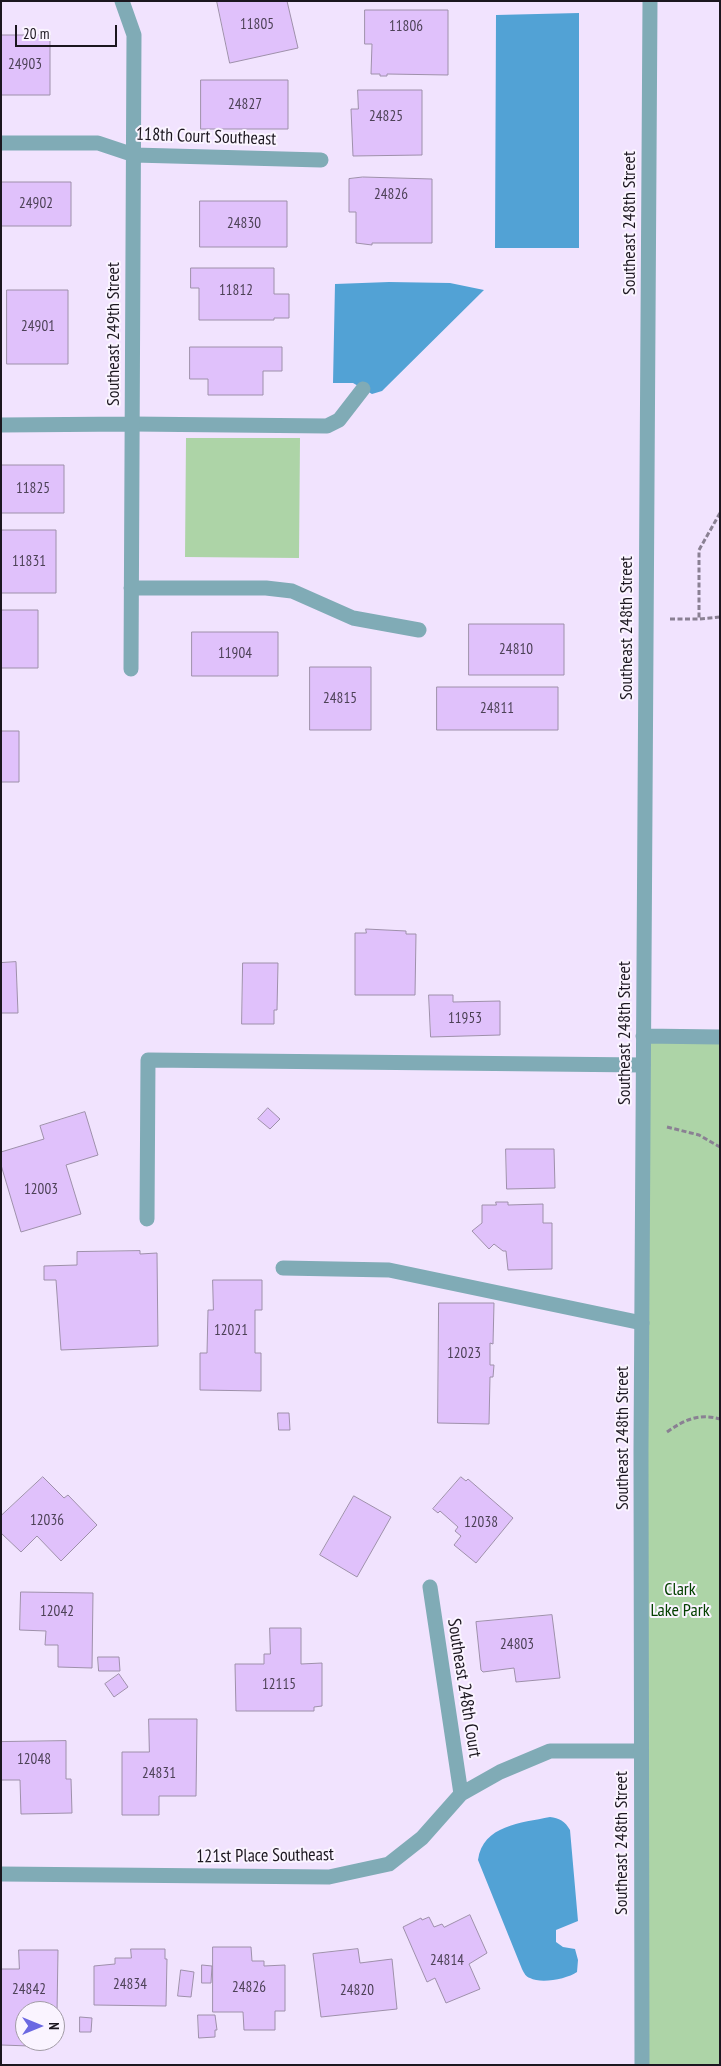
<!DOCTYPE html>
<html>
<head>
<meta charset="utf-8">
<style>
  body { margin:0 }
  #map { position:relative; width:721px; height:2066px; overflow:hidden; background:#f1e3fe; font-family:"PT Sans Narrow",sans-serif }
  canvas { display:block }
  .frame { position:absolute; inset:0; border:2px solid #1b161f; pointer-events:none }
  .north { position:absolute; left:15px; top:2001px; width:50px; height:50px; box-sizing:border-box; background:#faf4ff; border:1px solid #a19ba5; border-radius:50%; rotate:90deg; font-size:14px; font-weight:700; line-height:20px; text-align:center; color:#1b161f }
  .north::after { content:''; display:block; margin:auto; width:18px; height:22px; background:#6b68e2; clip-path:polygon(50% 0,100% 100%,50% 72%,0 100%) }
  .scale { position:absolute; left:15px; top:25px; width:102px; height:22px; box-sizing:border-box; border:2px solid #1b161f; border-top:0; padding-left:6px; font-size:15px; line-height:18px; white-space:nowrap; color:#1b161f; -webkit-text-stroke:4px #faf4ff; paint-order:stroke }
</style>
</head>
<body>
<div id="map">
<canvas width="721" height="2066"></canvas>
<div class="frame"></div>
<div class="north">N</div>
<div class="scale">20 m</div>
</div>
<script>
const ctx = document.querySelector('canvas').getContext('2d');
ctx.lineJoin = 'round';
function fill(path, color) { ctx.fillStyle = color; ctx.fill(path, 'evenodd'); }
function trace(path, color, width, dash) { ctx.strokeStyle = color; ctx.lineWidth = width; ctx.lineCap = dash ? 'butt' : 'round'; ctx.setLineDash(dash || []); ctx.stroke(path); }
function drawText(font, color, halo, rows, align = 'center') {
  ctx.font = font + ' "PT Sans Narrow",sans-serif'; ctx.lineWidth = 4; ctx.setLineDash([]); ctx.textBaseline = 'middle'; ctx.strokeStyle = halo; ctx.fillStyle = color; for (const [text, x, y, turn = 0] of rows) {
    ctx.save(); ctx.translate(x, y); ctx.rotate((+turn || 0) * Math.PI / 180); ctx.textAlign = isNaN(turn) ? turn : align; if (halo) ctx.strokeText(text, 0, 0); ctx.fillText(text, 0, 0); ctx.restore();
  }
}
fill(new Path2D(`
  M186 438H300L299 558 185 557Z
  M643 1036 720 1037V2065H642Z`), '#add4a7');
fill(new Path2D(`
  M579 13V248H495L496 15Z
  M389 282 450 283 484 290 382 391 372 394 353 383H333L335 284Z
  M550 1817C559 1818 565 1821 570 1830L578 1921 556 1930V1942L563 1947 575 1949 578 1960 577 1972C567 1979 541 1984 530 1978 526 1977 524 1973 522 1969L478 1860C483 1825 521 1823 550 1817Z`), '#52a2d5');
const building = new Path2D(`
  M217 1H287L298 48 230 63Z
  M365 10H448V75L387 74V76H380V74H371L372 44H365Z
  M1 35H50V95H1Z
  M201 80H288V129H201Z
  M358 90H422V155L353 156 351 109H358Z
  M363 177 432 179V243H372V245L356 243V212H349V179Z
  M1 182H71V226H1Z
  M200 201H287V247H200Z
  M191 268H274V294H289V318H274V320H199V288H191Z
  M7 290H68V364H7Z
  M190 347H282V371H263V395H208V379H190Z
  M1 465H64V513H1Z
  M1 530H56V593H1Z
  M1 610H38V668H1Z
  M469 624H564V675H469Z
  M192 632H278V676H192Z
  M310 667H371V730H310Z
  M437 687H558V730H437Z
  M1 731H19V782H1Z
  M366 929 406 931V934H416L415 995H355V933H366Z
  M16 962 18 1013H1V963Z
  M243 963H278L277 1010H274V1024H242Z
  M429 995H453V1002L500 1001V1035L431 1037Z
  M268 1108 280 1119 270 1129 258 1119Z
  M85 1112 98 1155 66 1165 81 1214 21 1232 1 1165V1152L44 1139 40 1126Z
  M506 1149H554L555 1188 507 1189Z
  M496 1202H508V1205L543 1204V1223H552V1269L508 1270 506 1251H503L494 1244 489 1249 472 1231 482 1223V1205H496Z
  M140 1251V1254L157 1253 158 1346 61 1350 56 1280H44V1266L77 1265V1252Z
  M213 1280H262V1310H255V1353H261V1391L200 1390V1353H207L208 1310H213Z
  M439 1303H494L493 1344 490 1343V1365H494L493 1377H490L489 1424 438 1423Z
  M278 1413H289L290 1430H279Z
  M43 1477 64 1498 68 1495 97 1525 61 1561 37 1536 21 1552 1 1533V1516Z
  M461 1477 466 1481 468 1479 513 1518 476 1563 454 1545 461 1536 455 1531 458 1527 440 1511 438 1513 433 1509Z
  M354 1496 391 1517 357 1577 320 1555Z
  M21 1592 93 1593 92 1668 58 1667V1645H45L46 1631 20 1630Z
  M552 1615 560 1678 516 1682 514 1668 483 1672 481 1670 476 1622Z
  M270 1628H301V1664L322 1663V1706L314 1707V1711H236L235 1664H264V1654H270Z
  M98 1657H119L120 1671H99Z
  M119 1674 128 1687 114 1697 105 1684Z
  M149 1719H197L196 1796H159V1815H122V1752H149Z
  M66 1741V1779H71L72 1813 21 1814 20 1780H1V1742Z
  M470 1915 487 1953 469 1964 480 1989 446 2003 435 1978 427 1982 403 1927 421 1918 422 1920 429 1917 434 1927 442 1924 444 1927Z
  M213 1947H251L252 1961H264V1966L285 1965V2011H275V2030H244L243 2012H213Z
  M131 1949H165V1959H167L166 2006 94 2005V1966L115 1964V1958H131Z
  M358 1949 360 1963 392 1959 397 2009 321 2017 313 1954Z
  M19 1950H58L57 2013 55 2011H25V2041H30V2046L1 2045V1969H19Z
  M202 1965 212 1966 211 1983H202Z
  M181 1970 194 1972 191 1997 178 1996Z
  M198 2015H215L217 2030H215V2037L199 2038Z
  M80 2017 92 2018 91 2032H80Z`);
fill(building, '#e0c1fb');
trace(building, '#9e90aa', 1);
trace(new Path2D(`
  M720 513 699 550V619L720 617
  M670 619H699
  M667 1127 699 1135 720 1147
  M667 1432C684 1420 699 1413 720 1419`), '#8a8093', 3, [5, 2.5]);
trace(new Path2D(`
  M132 424 327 426 339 420 363 389
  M147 1219 148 1060 643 1065
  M283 1268 389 1270 642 1323`), '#80abb6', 15);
trace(new Path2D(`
  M122 1 134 35 131 669
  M1 143H98L134 155 321 160
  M1 425 132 424
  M131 588H266L292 591 353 618 419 630
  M430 1587 461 1794
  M1 1874 329 1877 389 1864 422 1838 461 1794 500 1772 550 1751H640`), '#80abb6', 15);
trace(new Path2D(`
  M643 1036 720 1037
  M642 2065 641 1450 650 1`), '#80abb6', 15);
drawText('15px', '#4c4156', null, [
  ["11805",257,25],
  ["11806",406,27],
  ["24903",25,65],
  ["24827",245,105],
  ["24825",386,117],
  ["24826",391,195],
  ["24902",36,204],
  ["24830",244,224],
  ["11812",236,291],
  ["24901",38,327],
  ["11825",33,489],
  ["11831",29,562],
  ["24810",516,650],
  ["11904",235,654],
  ["24815",340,699],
  ["24811",497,709],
  ["11953",465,1019],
  ["12003",41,1190],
  ["12021",231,1331],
  ["12023",464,1354],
  ["12036",47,1521],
  ["12038",481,1523],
  ["12042",57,1612],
  ["24803",517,1645],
  ["12115",279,1685],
  ["12048",34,1760],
  ["24831",159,1774],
  ["24814",447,1961],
  ["24834",130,1985],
  ["24826",249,1988],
  ["24842",29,1990],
  ["24820",357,1991]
]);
drawText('18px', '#1b161f', '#faf4ff', [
  ["118th Court Southeast",206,137,2],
  ["Southeast 248th Street",630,223,-90],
  ["Southeast 249th Street",114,334,-90],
  ["Southeast 248th Street",627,628,-90],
  ["Southeast 248th Street",625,1033,-90],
  ["Southeast 248th Street",623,1438,-90],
  ["Southeast 248th Court",464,1688,81],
  ["Southeast 248th Street",622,1843,-90],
  ["121st Place Southeast",265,1856,-1]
]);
drawText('18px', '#044100', '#faf4ff', [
  ["Clark",680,1590],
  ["Lake Park",680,1611]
]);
</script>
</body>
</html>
